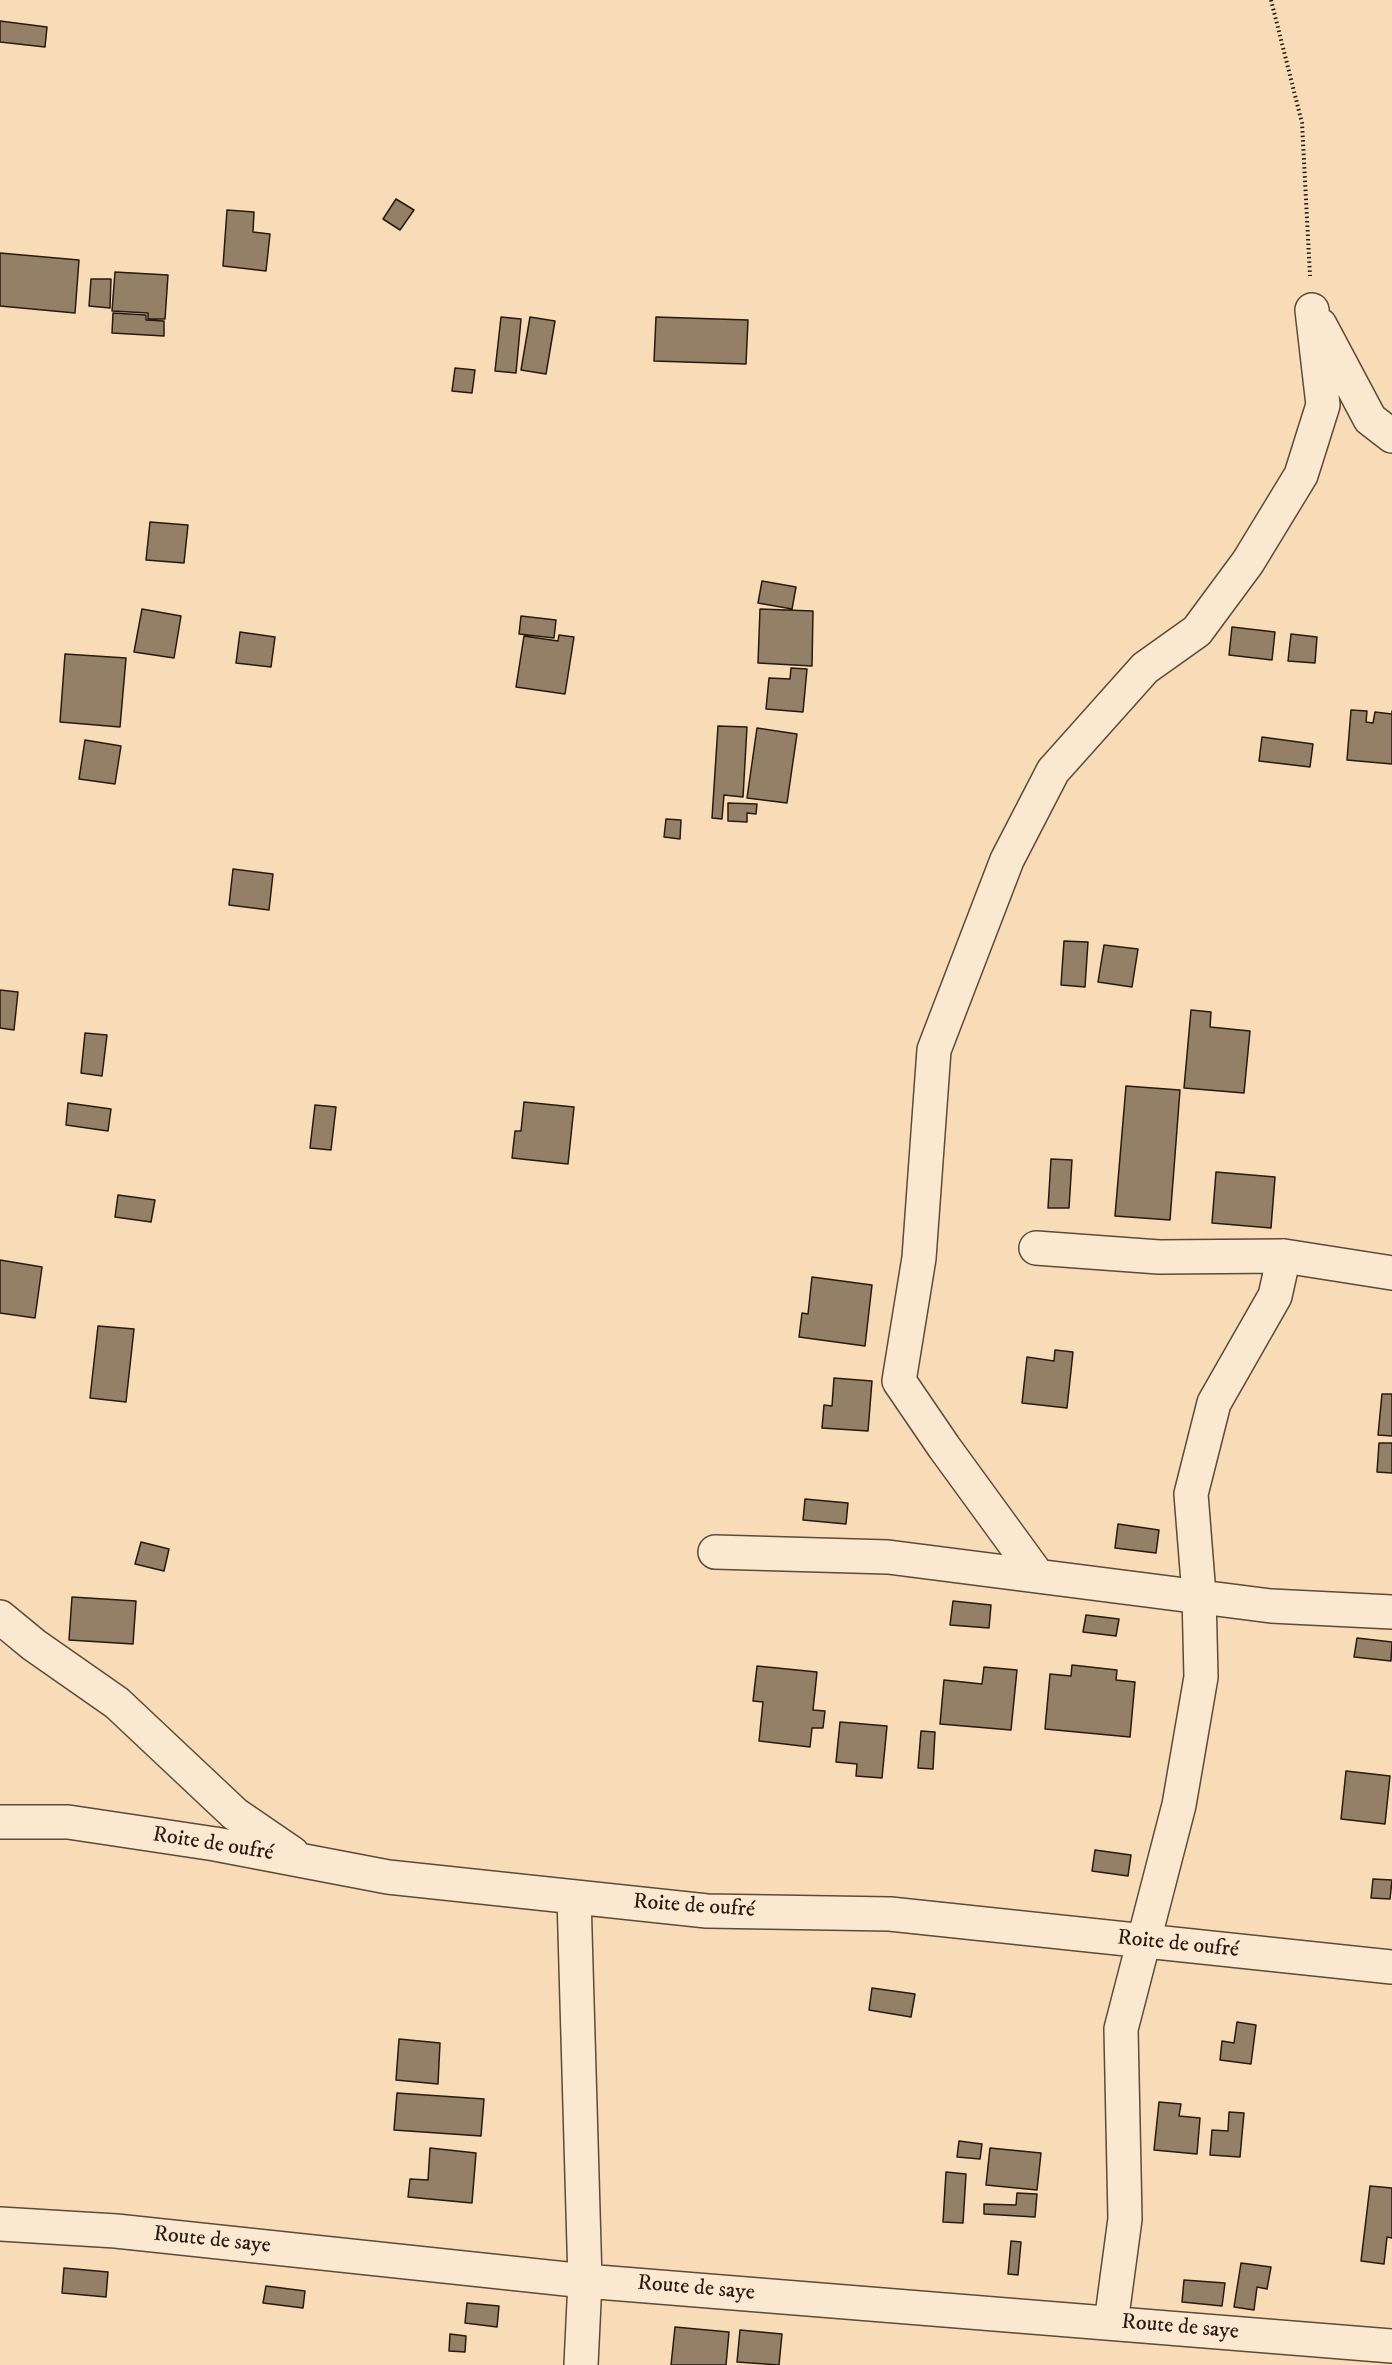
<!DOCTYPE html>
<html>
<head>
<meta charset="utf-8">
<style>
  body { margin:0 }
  canvas { display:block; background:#f7dcb7 }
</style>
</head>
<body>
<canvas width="1392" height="2365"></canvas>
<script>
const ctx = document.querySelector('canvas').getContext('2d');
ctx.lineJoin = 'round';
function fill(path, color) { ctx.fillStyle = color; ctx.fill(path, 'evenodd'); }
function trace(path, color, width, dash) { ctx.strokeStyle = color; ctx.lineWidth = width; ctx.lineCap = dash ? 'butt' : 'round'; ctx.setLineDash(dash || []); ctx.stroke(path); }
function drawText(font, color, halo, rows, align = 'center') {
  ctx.font = font + ' "IM FELL DW Pica",serif'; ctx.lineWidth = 5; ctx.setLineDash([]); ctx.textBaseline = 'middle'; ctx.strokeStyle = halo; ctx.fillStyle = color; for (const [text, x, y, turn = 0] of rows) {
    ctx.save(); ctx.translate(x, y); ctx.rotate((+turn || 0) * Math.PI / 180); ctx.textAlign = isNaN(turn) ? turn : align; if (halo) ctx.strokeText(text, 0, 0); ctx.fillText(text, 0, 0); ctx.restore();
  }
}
const building = new Path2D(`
  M0 21 47 27 45 47 0 42Z
  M396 199 414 210 400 230 383 219Z
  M227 210 254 212 253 232 270 234 266 271 223 266Z
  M0 253 79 260 75 313 0 306Z
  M115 272 168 275 165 319H148V313L112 311Z
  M91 279H111L110 308 89 306Z
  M113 313 146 315V320L164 321V336L112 333Z
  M501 317 521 319 516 373 495 371Z
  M530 317 555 321 546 374 521 370Z
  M656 317 748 320 746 364 654 361Z
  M455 368 475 370 472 393 452 391Z
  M150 522 188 525 184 563 146 560Z
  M762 581 796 587 792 609 758 603Z
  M142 609 181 616 174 658 134 652Z
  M760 609 813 611 812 666 758 663Z
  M521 616 556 620 554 638 519 634Z
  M1232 627 1275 632 1272 660 1229 655Z
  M240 632 275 637 271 667 236 663Z
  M1291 634 1317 637 1315 663 1288 661Z
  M559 635 574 637 565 694 516 687 524 636 558 641Z
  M65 654 126 658 120 727 60 722Z
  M791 668 807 669 803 712 766 709 769 678 790 679Z
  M1351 710 1367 711 1366 722 1373 723 1375 712 1392 714V711V764L1347 760Z
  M718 726 747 727 743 797 724 795 722 819 712 818Z
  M757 728 797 734 787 803 747 798Z
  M1262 737 1313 744 1310 767 1259 761Z
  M85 740 121 746 115 784 79 779Z
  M728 803 757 804 756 814 747 813V822L728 821Z
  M666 819 681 820 680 839 664 837Z
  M233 869 273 874 269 910 229 905Z
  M1064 941 1088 942 1085 987 1061 985Z
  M1104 945 1138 949 1132 987 1098 982Z
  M0 990 18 992 14 1030 0 1028Z
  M1191 1010 1211 1012 1210 1027 1250 1031 1244 1093 1184 1088Z
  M85 1033 107 1035 102 1076 81 1073Z
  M1126 1086 1180 1090 1170 1220 1115 1216Z
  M524 1102 574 1107 568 1164 512 1158 515 1131H521Z
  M68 1103 111 1109 108 1131 66 1125Z
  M315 1105 336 1107 331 1150 310 1148Z
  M1051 1159 1072 1160 1069 1208H1048Z
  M1216 1172 1275 1177 1271 1228 1212 1223Z
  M118 1195 155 1200 151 1222 115 1217Z
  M0 1260 42 1267 35 1318 0 1313Z
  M812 1277 872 1285 865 1346 799 1337 802 1313 808 1314Z
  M98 1326 134 1329 126 1402 90 1398Z
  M1055 1350 1073 1352 1067 1408 1022 1403 1027 1357 1054 1361Z
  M834 1378 872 1381 868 1431 822 1428 824 1405 832 1406Z
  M1382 1394H1392V1436L1378 1435Z
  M1379 1443H1392V1473L1377 1472Z
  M805 1499 848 1503 846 1524 803 1520Z
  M1118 1524 1159 1530 1156 1553 1115 1548Z
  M141 1542 169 1549 164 1571 135 1564Z
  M72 1597 136 1601 133 1644 69 1640Z
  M953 1601 991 1605 989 1628 950 1625Z
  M1086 1615 1119 1619 1116 1636 1083 1632Z
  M1357 1638 1392 1642 1391 1661 1354 1657Z
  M1072 1665 1117 1670 1116 1680 1135 1682 1130 1737 1045 1729 1050 1674 1071 1676Z
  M757 1666 817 1672 813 1710 825 1711 823 1728H812L810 1747 759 1741 763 1702 753 1701Z
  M984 1667 1017 1670 1011 1730 940 1724 944 1680 982 1684Z
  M840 1722 887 1726 882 1778 856 1776 857 1764 836 1762Z
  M921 1731 935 1732 933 1769 918 1768Z
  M1346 1771 1390 1776 1385 1824 1341 1819Z
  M1095 1850 1131 1855 1128 1876 1092 1871Z
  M1373 1879 1392 1880 1390 1899 1371 1898Z
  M872 1988 915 1994 911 2017 869 2010Z
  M1237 2022 1256 2025 1251 2064 1220 2060 1222 2041 1234 2043Z
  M399 2039 440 2043 438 2084 396 2080Z
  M397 2093 484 2099 481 2136 394 2130Z
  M1159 2102 1181 2104 1179 2116 1200 2118 1197 2154 1154 2150Z
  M1229 2112 1244 2113 1240 2157 1210 2155 1212 2130 1228 2131Z
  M959 2141 982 2144 980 2159 957 2157Z
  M430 2148 476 2153 472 2203 408 2197 410 2179 428 2180Z
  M990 2148 1041 2153 1037 2190 986 2185Z
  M946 2172 966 2174 963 2223 943 2222Z
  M1370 2186 1392 2188V2238L1387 2237 1384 2264 1361 2261Z
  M1017 2193 1037 2194 1035 2217 984 2214V2204L1016 2205Z
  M1011 2241 1021 2242 1018 2275 1008 2274Z
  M1241 2263 1271 2267 1267 2289 1257 2287 1254 2310 1234 2307Z
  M64 2268 108 2272 106 2297 62 2293Z
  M1184 2280 1225 2283 1222 2306 1182 2302Z
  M266 2286 305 2291 303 2308 263 2303Z
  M467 2303 499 2306 497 2327 465 2323Z
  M675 2327 729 2332 726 2365H671Z
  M740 2330 782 2334 779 2365 737 2362Z
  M450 2334 466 2336 465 2352 449 2351Z`);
fill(building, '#947f67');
trace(building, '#281a10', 1.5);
const minor = new Path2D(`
  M1320 325 1370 419 1392 436
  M1036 1248 1159 1257 1284 1256 1392 1273
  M715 1552 888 1557 1271 1606 1392 1612
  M1038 1576 944 1447 899 1381 919 1258 934 1050 1007 860 1053 771 1145 668 1197 631 1248 562 1301 475 1323 405 1312 310
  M0 1617 34 1645 117 1703 235 1814 292 1853
  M0 1822H68L215 1844 388 1877 707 1911 890 1914 1392 1967
  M574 1897 585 2281 581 2365
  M0 2224 116 2231 585 2281 1392 2346
  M1111 2323 1125 2219 1121 2029 1179 1805 1201 1677 1199 1595 1191 1494 1214 1403 1275 1296 1284 1256`);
trace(minor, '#5c4a3a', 36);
trace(new Path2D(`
  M1271 0 1302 123 1310 276`), '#281a10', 4, [1.5, 3]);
trace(minor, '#fae8d0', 33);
drawText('22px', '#281a10', '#fae8d0', [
  ["Roite de oufré",213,1845,9],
  ["Roite de oufré",694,1907,4],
  ["Roite de oufré",1178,1945,6],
  ["Route de saye",212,2241,6],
  ["Route de saye",696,2289,5],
  ["Route de saye",1180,2328,5]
]);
</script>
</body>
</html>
